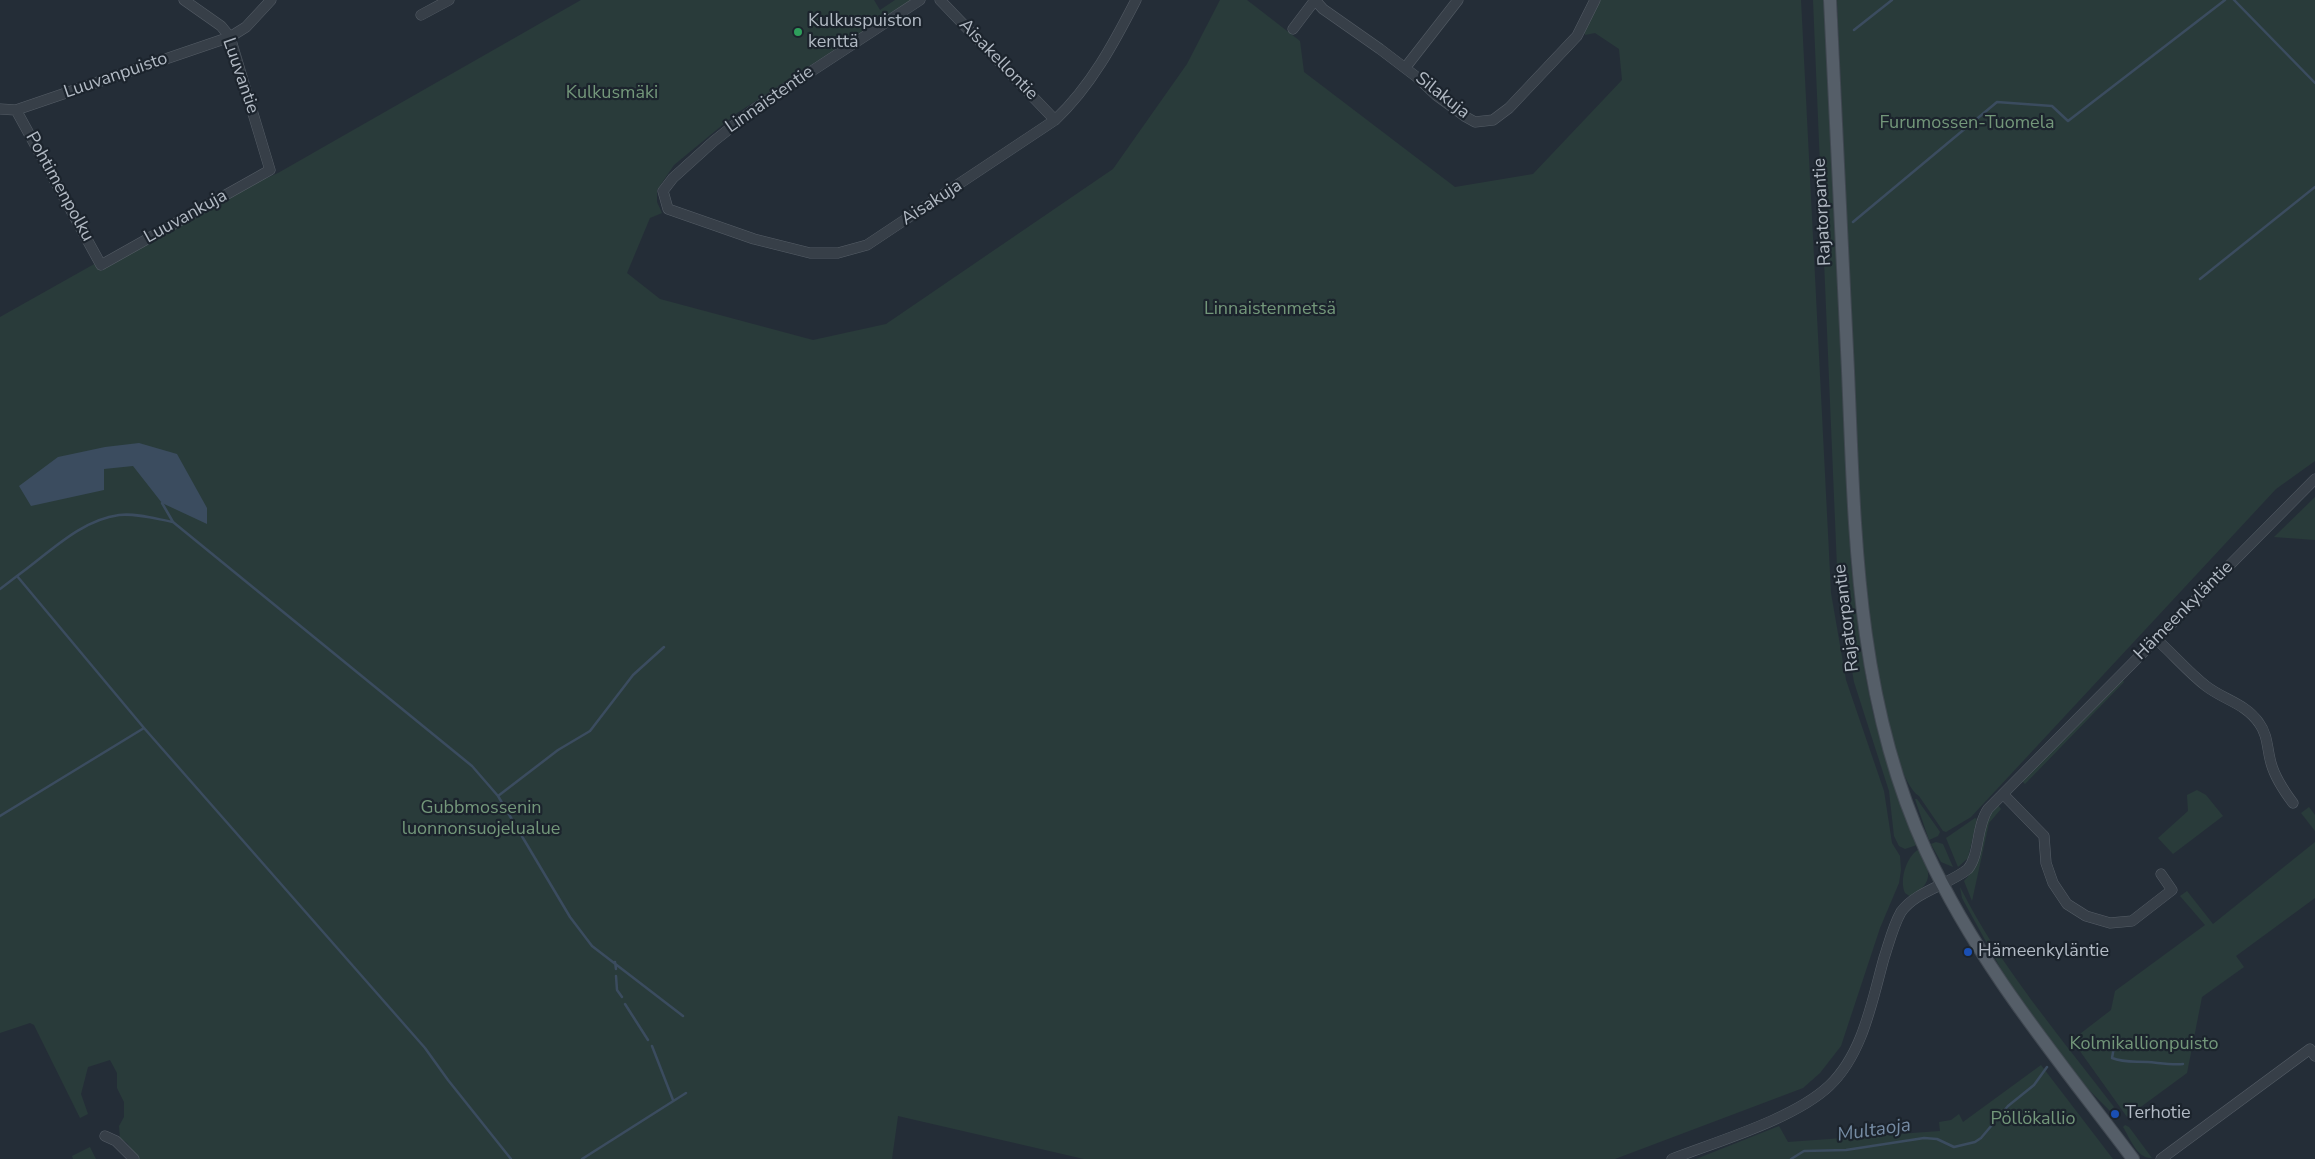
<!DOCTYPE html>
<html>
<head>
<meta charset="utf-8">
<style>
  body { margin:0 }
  canvas { display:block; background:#242d37 }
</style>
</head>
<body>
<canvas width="2315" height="1159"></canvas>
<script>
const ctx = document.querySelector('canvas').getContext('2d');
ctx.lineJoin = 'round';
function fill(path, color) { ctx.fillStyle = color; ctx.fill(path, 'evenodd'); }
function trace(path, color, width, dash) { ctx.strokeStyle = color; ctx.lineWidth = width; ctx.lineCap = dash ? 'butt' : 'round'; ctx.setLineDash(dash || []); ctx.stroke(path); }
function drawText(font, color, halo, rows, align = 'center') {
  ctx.font = font + ' "Nunito Sans",sans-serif'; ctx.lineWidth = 4.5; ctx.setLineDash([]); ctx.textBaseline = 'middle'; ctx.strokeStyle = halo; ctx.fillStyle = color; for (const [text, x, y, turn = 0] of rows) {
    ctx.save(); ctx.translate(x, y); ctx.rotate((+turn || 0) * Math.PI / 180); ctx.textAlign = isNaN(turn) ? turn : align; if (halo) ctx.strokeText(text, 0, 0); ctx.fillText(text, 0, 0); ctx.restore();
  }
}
fill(new Path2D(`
  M581 0H874L880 10 895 0H911L737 113 674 165 657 190V202L662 213 650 218 627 273 660 299 813 340 886 324 1113 169 1187 64 1220 0H1247L1300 41 1304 72 1455 187 1533 174 1622 80 1619 49 1595 33 1585 35 1584 31 1597 0H1801L1831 593 1846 680 1884 791 1892 843 1900 856 1901 870 1899 883 1880 928 1841 1046 1820 1073 1803 1088 1615 1159H1084L898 1116 892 1159H138L127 1143 120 1138 119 1126 124 1117V1102L117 1088V1073L110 1060 88 1067 81 1094 88 1114 80 1118 34 1025 30 1023 0 1033V317L96 263 101 271 244 188 278 173Z
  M1813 0H1824L1851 565C1856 610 1861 655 1870 699 1880 749 1900 797 1917 845L1905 849 1899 846 1894 836 1889 791 1854 682 1838 591Z
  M1837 0H2315V461L2276 489 1971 817 1946 832 1943 831 1919 796C1888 776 1866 605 1863 563 1858 513 1858 463 1855 413 1848 276 1844 138 1837 0Z
  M2315 497V540L2274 537Z
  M2121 678 2124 682 2025 784 2022 781Z
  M2197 790 2206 795 2223 816 2173 854 2158 838 2188 811 2187 795Z
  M1915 799H1917L1940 832 1938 836 1929 840Z
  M1998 805 2001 809 1989 823 1972 901 1964 881C1985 860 1977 827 1998 805Z
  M2309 807 2315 815V831L2301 813Z
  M1975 818 1977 819 1968 858 1958 867 1946 838Z
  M1936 842 1943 844 1953 867 1941 862 1931 844Z
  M2315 842V898L2236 956 2244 967 2202 997 2187 1073 2127 1117 2072 1040 2111 1010 2115 991 2205 925 2180 896 2187 891 2213 924Z
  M1919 849C1930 872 1935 881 1911 897L1905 893C1899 879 1907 856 1919 849Z
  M1960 887C2000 967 2060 1036 2114 1107L2110 1111 2086 1087 2013 991 1962 898Z
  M2041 1065 2113 1159H1696L1779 1126 1788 1142 1940 1131 1939 1122 1951 1120 1959 1114 1963 1122Z
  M2125 1125 2129 1127 2152 1158C2137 1159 2130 1138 2123 1127Z
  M90 1147 96 1159H73L72 1156Z`), '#293b3a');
fill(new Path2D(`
  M139 443 177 454 207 508V524L162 503 133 466 104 469V490L31 506 19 486 58 457 105 447Z`), '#3b4c5f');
trace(new Path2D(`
  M2234 0 2315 83
  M1854 30 1892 0
  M1853 222 1997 102 2052 106 2068 121 2225 0
  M2200 279 2315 187
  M162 503 173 522 472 766 498 796 570 917 592 946 683 1016
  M17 576C48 554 80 520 119 515 137 513 156 519 173 522
  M0 589 17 576 144 728 425 1048 448 1080 511 1159
  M498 796 558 750 590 731 633 675 664 647
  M0 816 144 728
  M615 962 616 969
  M616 976 617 990 622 997
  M625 1004 648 1040
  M652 1046 673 1100
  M2081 1046 2089 1043 2109 1042 2114 1047 2112 1058C2124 1063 2135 1061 2148 1062 2160 1063 2171 1065 2183 1064
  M582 1159 686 1093
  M1791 1159 1804 1151 1846 1150 1924 1138 1937 1139 1954 1147 1975 1142 1981 1138 2008 1106 2034 1085 2047 1067`), '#3b4c5f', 2.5);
const minor = new Path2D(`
  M920 0 757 107 714 141 673 178 663 191 668 209 754 239 810 253H838L867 245 1055 120C1091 86 1114 43 1136 0
  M940 0 1055 120
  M1315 0 1323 9 1380 49 1418 78 1436 95 1466 117 1475 122 1493 120 1509 108 1577 36 1595 0
  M421 15 449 0
  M1293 29 1315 0
  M1405 68 1458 0
  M0 109 16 110 230 37 246 27 271 0
  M16 110 101 265 270 170 230 37 221 26 184 0
  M2156 639C2173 654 2188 672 2206 686 2224 700 2245 703 2259 723 2268 735 2267 749 2271 763 2275 778 2284 791 2293 803
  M2003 794 2044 836 2046 863 2053 883 2067 904 2086 916 2110 923 2132 921 2172 890 2161 874
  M105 1136 116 1141 134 1159
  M1672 1159C1718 1141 1794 1119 1829 1086 1863 1054 1872 1001 1884 958 1889 943 1893 926 1901 912 1916 891 1948 885 1968 869 1980 854 1976 827 1988 809L2315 479
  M2161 1159 2310 1049 2315 1056`);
const major = new Path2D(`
  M1830 0C1836 124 1842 248 1848 371 1855 536 1856 698 1926 851 1979 966 2058 1059 2133 1159`);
trace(minor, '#555d66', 11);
trace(major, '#404851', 14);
trace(minor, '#373f48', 10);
trace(major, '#555e68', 12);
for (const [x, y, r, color] of [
  [798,32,5,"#2e9e5b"],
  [1968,952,5,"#1a4fb4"],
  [2115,1114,5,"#1a4fb4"]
]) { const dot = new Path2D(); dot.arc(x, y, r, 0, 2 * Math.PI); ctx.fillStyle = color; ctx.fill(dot); trace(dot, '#1c242d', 2); }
drawText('18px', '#b2bac4', '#1c242d', [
  ["Kulkuspuiston",808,22],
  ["kenttä",808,43],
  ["Hämeenkyläntie",1978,952],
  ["Terhotie",2125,1114]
], 'left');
drawText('18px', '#b2bac4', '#1c242d', [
  ["Aisakellontie",998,60,46],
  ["Luuvanpuisto",116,76,-19],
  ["Luuvantie",240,76,71],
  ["Silakuja",1442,96,38],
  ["Linnaistentie",770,100,-35],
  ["Pohtimenpolku",59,187,61],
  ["Aisakuja",932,203,-33],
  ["Rajatorpantie",1823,212,-93],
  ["Luuvankuja",186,217,-29],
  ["Hämeenkyläntie",2184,611,-45],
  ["Rajatorpantie",1847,618,-97]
]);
drawText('18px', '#73977a', '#1c242d', [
  ["Kulkusmäki",612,94],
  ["Furumossen-Tuomela",1967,124],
  ["Linnaistenmetsä",1270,310],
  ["Gubbmossenin",481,809],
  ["luonnonsuojelualue",481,830],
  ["Kolmikallionpuisto",2144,1045],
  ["Pöllökallio",2033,1120]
]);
drawText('italic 19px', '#768ca4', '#1c242d', [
  ["Multaoja",1874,1131,-8]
]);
</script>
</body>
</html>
